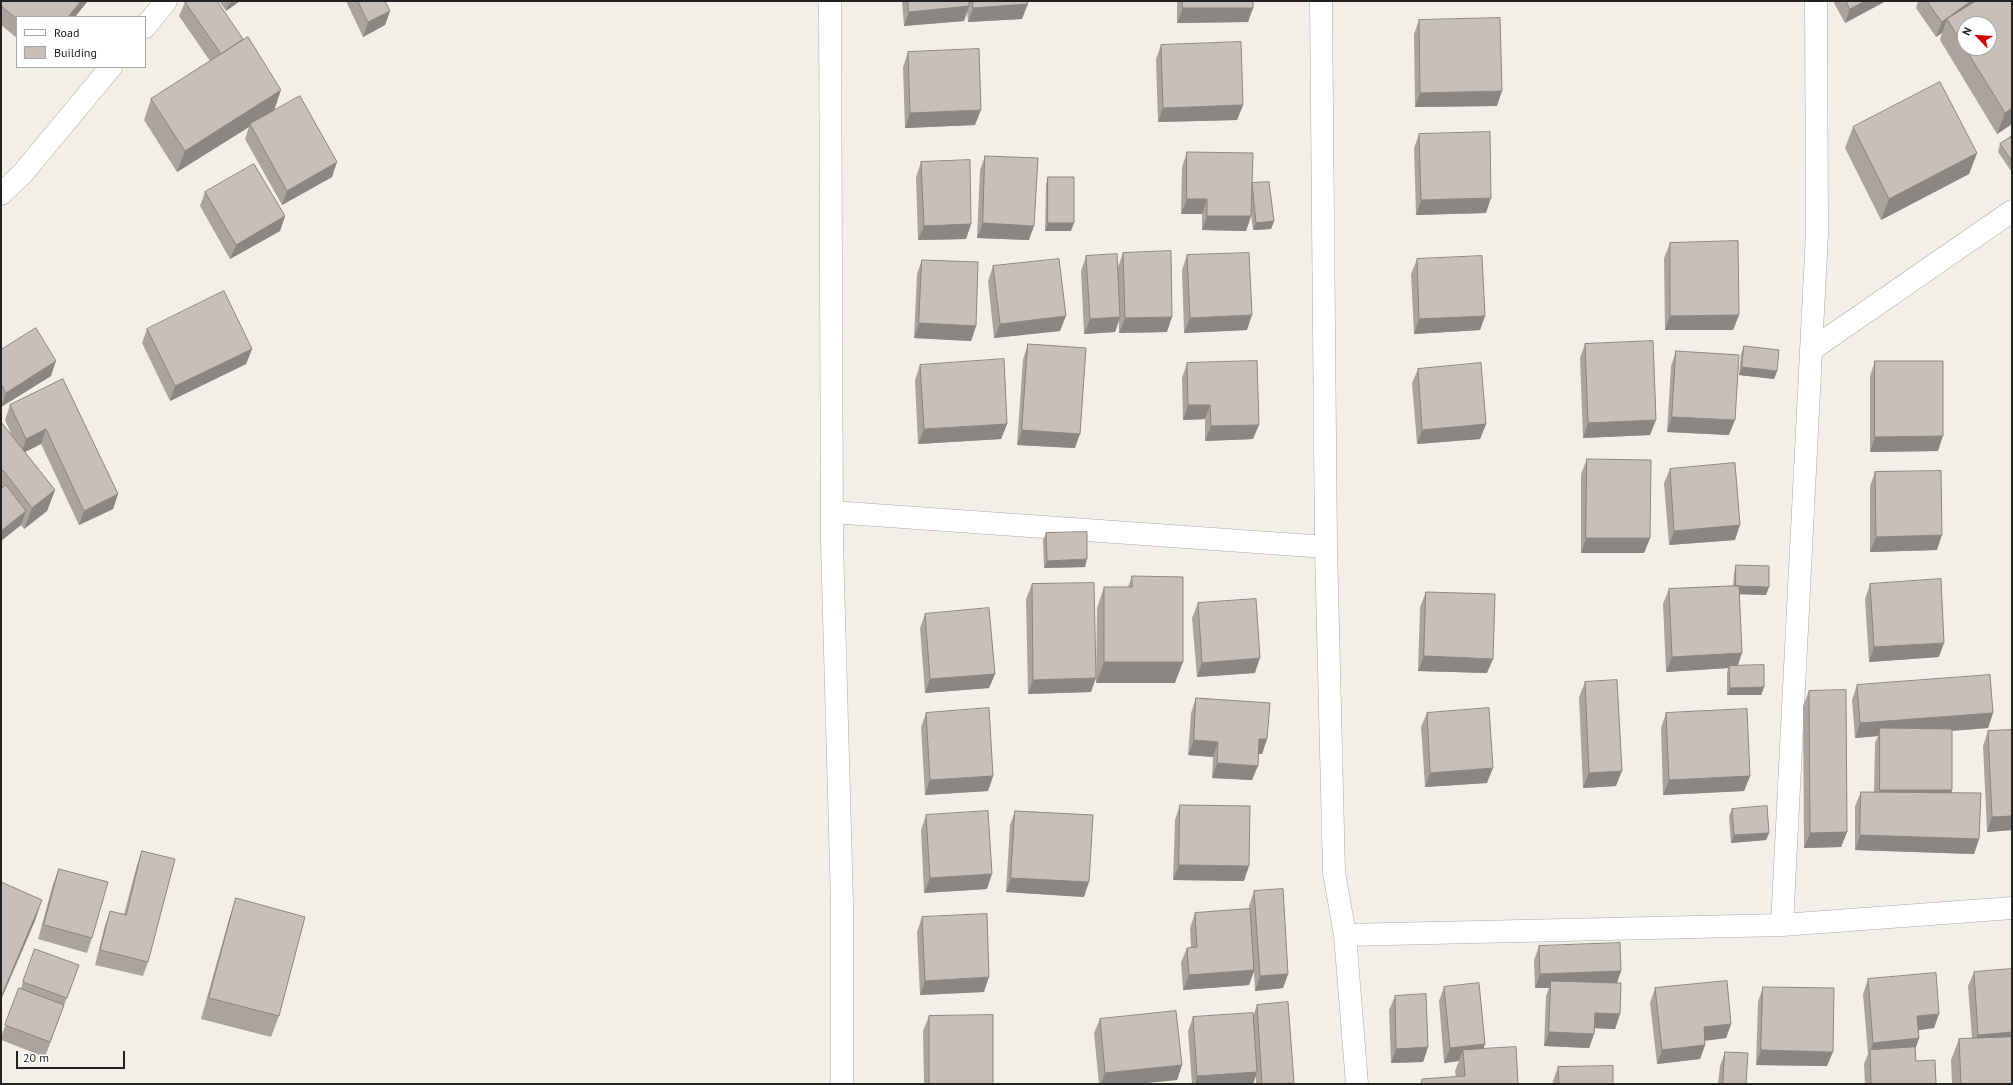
<!DOCTYPE html>
<html>
<head>
<meta charset="utf-8">
<style>
  body { margin:0 }
  #map { position:relative; width:2013px; height:1085px; overflow:hidden; background:#f2efe9; font-family:"PT Sans",sans-serif }
  canvas { display:block }
  .frame { position:absolute; inset:0; border:2px solid #222; pointer-events:none }
  .legend { position:absolute; left:16px; top:16px; width:130px; height:52px; box-sizing:border-box; background:#fff; border:1px solid #a7a7a7; margin:0; padding:5px 7px; list-style:none; font-size:12px; color:#222 }
  .legend li { display:flex; align-items:center; gap:8px; height:20px }
  .legend b { width:20px; border:1px solid #a7a7a7 }
  .north { position:absolute; left:1957px; top:16px; width:40px; height:40px; box-sizing:border-box; background:#fff; border:1px solid #a7a7a7; border-radius:50%; rotate:295deg; font-size:11px; font-weight:700; line-height:16px; text-align:center; color:#222 }
  .north::after { content:''; display:block; margin:auto; width:14px; height:18px; background:#d40000; clip-path:polygon(50% 0,100% 100%,50% 72%,0 100%) }
  .scale { position:absolute; left:16px; top:1051px; width:109px; height:18px; box-sizing:border-box; border:2px solid #222; border-top:0; padding-left:5px; font-size:12px; line-height:14px; white-space:nowrap; color:#222; -webkit-text-stroke:3px #fff; paint-order:stroke }
</style>
</head>
<body>
<div id="map">
<canvas width="2013" height="1085"></canvas>
<div class="frame"></div>
<ul class="legend">
<li><b style="height:5px;background:#fff"></b>Road</li>
<li><b style="height:11px;background:#c7bfb8"></b>Building</li>
</ul>
<div class="north">N</div>
<div class="scale">20 m</div>
</div>
<script>
const ctx = document.querySelector('canvas').getContext('2d');
ctx.lineJoin = 'round';
function trace(path, color, width, dash) { ctx.strokeStyle = color; ctx.lineWidth = width; ctx.lineCap = dash ? 'butt' : 'round'; ctx.setLineDash(dash || []); ctx.stroke(path); }
function fill(path, color) { ctx.fillStyle = color; ctx.fill(path, 'evenodd'); }
const minor = new Path2D(`
  M830 1 832 543 842 903V1084
  M1321 1 1326 547 1334 872 1345 935 1357 1084
  M1811 350 2012 211
  M832 512 1326 547
  M1782 925 1817 233 1816 1
  M1345 935 1782 925 2012 908`);
const tertiary = new Path2D(`
  M145 27 166 1
  M1 194 23 173 111 67`);
trace(minor, '#a9a9a9', 23);
trace(tertiary, '#a9a9a9', 23);
trace(minor, '#fff', 22);
trace(tertiary, '#fff', 22);
fill(new Path2D(`
  M1 1 17 17V38L1 25Z
  M219 1H240L226 11Z
  M346 1H385L390 11 385 25 363 37Z
  M902 1H1027L1022 19 968 22 967 12 964 21 904 26Z
  M1177 1H1253V8L1248 22 1177 23Z
  M1835 1H1886L1845 23 1834 3Z
  M1918 1H2012V124L1997 134 1940 40 1942 33 1936 37 1916 8Z
  M185 2 243 40 274 111 332 177 282 205 245 139 249 127 177 172 144 120 151 99 210 61 179 16Z
  M1419 20 1497 106 1415 107 1414 34Z
  M1161 45 1243 105 1237 120 1158 122 1156 59Z
  M908 52 975 125 905 128 903 67Z
  M1853 127 1977 153 1969 174 1881 220 1845 148Z
  M1419 134 1486 213 1416 215 1414 148Z
  M2012 136V170L2011 171 1998 152 2000 144Z
  M1187 152 1252 183 1274 221 1271 229 1253 230 1251 213V216L1246 231 1202 230V214H1181L1182 167Z
  M985 156 1029 240 977 238 980 170Z
  M921 162 971 224 966 239 918 240 916 177Z
  M1048 177 1071 231H1045L1046 184Z
  M205 192 285 216 280 231 230 259 200 206Z
  M1670 243 1739 315 1733 330H1665L1664 258Z
  M1123 253 1167 332 1119 333V321L1115 332 1084 334 1081 271 1086 256 1118 267Z
  M1187 255 1247 330 1184 333 1182 270Z
  M1417 259 1485 316 1480 330 1414 334 1411 274Z
  M922 260 976 326 971 341 914 338 917 274Z
  M993 266 1060 331 994 338 988 281Z
  M147 329 252 349 246 364 170 401 142 343Z
  M1028 344 1075 448 1017 445 1023 359Z
  M1585 344 1650 435 1583 438 1580 358Z
  M1744 346 1777 371 1774 379 1739 375 1741 354Z
  M1 350 51 376 1 407Z
  M1676 351 1729 435 1667 432 1671 366Z
  M1875 361 1938 451 1870 452V376Z
  M1187 363 1253 439 1205 441V419L1183 420 1182 378Z
  M920 365 1007 424 1001 439 918 444 915 380Z
  M1418 369 1486 424 1480 439 1417 444 1412 383Z
  M63 379 118 494 113 509 79 525 41 444 25 452 55 490 47 511 24 529 21 525 1 541V422L12 436 5 420 10 405Z
  M1587 459 1650 538 1644 553H1581V474Z
  M1670 469 1735 540 1669 545 1664 483Z
  M1875 472 1937 550 1870 552V486Z
  M1046 533 1085 567 1044 568 1043 540Z
  M1736 565 1766 595 1740 594 1738 666 1764 687 1761 695H1727V673L1728 668 1666 672 1663 604 1669 589 1733 586 1734 573Z
  M1132 576 1175 683H1096L1097 608 1104 587H1128Z
  M1032 584 1091 692 1028 694 1026 599Z
  M1870 584 1939 657 1869 662 1865 599Z
  M1426 592 1487 673 1418 671 1420 607Z
  M1198 603 1255 673 1197 677 1192 618Z
  M925 614 995 674 989 688 925 693 920 628Z
  M1585 682 1616 786 1583 788 1579 697Z
  M1857 685 1993 713 1988 728 1952 731V790L1951 793 1979 839 1974 854 1855 850V806L1861 792H1874L1875 743 1878 736 1855 738 1852 700Z
  M1809 691 1847 832 1841 847 1804 848 1803 706Z
  M1196 698 1267 739 1262 754H1258L1252 780 1212 778 1213 757 1188 755 1191 713Z
  M926 713 993 776 988 791 925 795 921 727Z
  M1427 713 1487 783 1425 787 1421 727Z
  M1666 713 1750 776 1744 791 1663 795 1661 728Z
  M2012 730V830L1987 832 1983 746 1988 731Z
  M1180 805 1244 881 1173 880 1175 820Z
  M1732 809 1769 833 1766 840 1731 843 1729 816Z
  M1015 811 1084 897 1006 892 1010 825Z
  M926 815 987 889 924 893 921 830Z
  M142 851 148 962 143 976 95 965 105 925 110 911 124 914 137 865Z
  M59 869 92 938 87 953 38 939 53 884Z
  M1254 891 1288 974 1283 988 1255 991 1254 972 1249 985 1183 990 1181 962 1187 948H1191L1190 928 1195 913 1249 909V906Z
  M236 898 279 1016 271 1037 201 1019 229 919Z
  M922 917 984 992 920 995 917 932Z
  M1539 946 1621 971 1617 983 1620 1014 1615 1029 1595 1028 1594 1034 1589 1048 1544 1046 1546 996 1549 988H1535L1534 960Z
  M35 949 79 965 45 1057 1 1040V1037L19 988H21Z
  M1974 972 2012 1084H1952L1951 1060 1959 1039 1972 1038 1968 986Z
  M1868 979 1934 1028 1919 1030V1038L1915 1049 1916 1061 1936 1084H1865L1864 1064 1868 1054 1863 994Z
  M1444 987 1485 1044 1483 1049 1518 1084H1420L1422 1079 1456 1077 1455 1071 1459 1061 1444 1063 1439 1001Z
  M1763 987 1827 1066 1756 1065 1758 1002Z
  M1655 988 1731 1024 1726 1038 1705 1041V1045L1700 1059 1657 1064 1650 1003Z
  M1395 996 1428 1047 1423 1062 1391 1063 1389 1010Z
  M1257 1005 1294 1084H1256V1076L1253 1084H1192L1188 1031 1193 1017 1253 1016Z
  M929 1016 993 1084H924L923 1031Z
  M1100 1019 1182 1065 1177 1080 1135 1084H1099L1094 1033Z
  M1725 1052 1746 1084H1718L1720 1066Z
  M1558 1067 1613 1084H1553V1081Z`), '#aba49e');
fill(new Path2D(`
  M81 1H88L75 17H68Z
  M233 1H240L226 11 229 4Z
  M1865 1H1886L1845 23 1850 9Z
  M1971 1H1987L1947 19 1942 33 1936 37 1942 22Z
  M1028 4 1022 19 968 22 973 8Z
  M969 6 964 21 904 26 909 12Z
  M1183 8H1253L1248 22 1177 23Z
  M390 11 385 25 363 37 368 22Z
  M281 90 274 111 250 124 249 127 177 172 185 151Z
  M1502 91 1497 106 1415 107 1420 93Z
  M1243 105 1237 120 1158 122 1163 108Z
  M2012 108V124L1997 134 2005 113Z
  M981 110 975 125 905 128 910 113Z
  M1977 153 1969 174 1881 220 1889 199Z
  M337 162 332 177 282 205 287 191Z
  M1491 198 1486 213 1416 215 1421 200Z
  M1187 199H1207L1202 214H1181Z
  M285 216 280 231 230 259 236 245Z
  M1207 216H1251L1246 231 1202 230Z
  M1274 221 1271 229 1253 230 1256 223Z
  M983 223 1034 226 1029 240 977 238Z
  M1048 223H1074L1071 231H1045Z
  M971 224 966 239 918 240 924 226Z
  M1252 315 1247 330 1184 333 1190 318Z
  M1739 315 1733 330H1665L1670 316Z
  M1066 316 1060 331 994 338 1000 324Z
  M1485 316 1480 330 1414 334 1419 319Z
  M1120 317 1115 332 1084 334 1090 319Z
  M1172 317 1167 332 1119 333 1125 318Z
  M919 323 976 326 971 341 914 338Z
  M252 349 246 364 170 401 175 386Z
  M56 361 51 376 1 407 6 393Z
  M1742 367 1777 371 1774 379 1739 375Z
  M1188 405H1210L1205 419 1183 420Z
  M1672 417 1735 420 1729 435 1667 432Z
  M1656 420 1650 435 1583 438 1588 423Z
  M1007 424 1001 439 918 444 924 429Z
  M1486 424 1480 439 1417 444 1422 430Z
  M1259 425 1253 439 1205 441 1211 426Z
  M46 429 41 444 21 454 26 439Z
  M1022 430 1080 434 1075 448 1017 445Z
  M1943 436 1938 451 1870 452 1875 437Z
  M55 490 47 511 24 529 32 508Z
  M118 494 113 509 79 525 84 511Z
  M26 511 21 525 1 541V531Z
  M1740 525 1735 540 1669 545 1674 531Z
  M1942 535 1937 550 1870 552 1876 537Z
  M1586 538H1650L1644 553H1581Z
  M1087 559 1085 567 1044 568 1047 561Z
  M1736 586 1769 587 1766 595 1733 594Z
  M1944 643 1939 657 1869 662 1874 647Z
  M1742 653 1737 668 1729 666 1728 668 1666 672 1672 657Z
  M1424 656 1493 659 1487 673 1418 671Z
  M1260 658 1255 673 1197 677 1202 663Z
  M1104 662H1183L1175 683H1096Z
  M995 674 989 688 925 693 930 679Z
  M1096 678 1091 692 1028 694 1033 680Z
  M1764 687 1761 695H1727L1730 688Z
  M1993 713 1988 728 1880 736V728L1878 736 1855 738 1860 723Z
  M1259 739H1267L1262 754H1254Z
  M1194 740 1218 742 1213 757 1188 755Z
  M1217 763 1258 766 1252 780 1212 778Z
  M1493 768 1487 783 1425 787 1430 773Z
  M1622 771 1616 786 1583 788 1589 773Z
  M993 776 988 791 925 795 930 780Z
  M1750 776 1744 791 1663 795 1669 780Z
  M1880 790H1952L1947 804H1874Z
  M2012 816V830L1987 832 1992 817Z
  M1847 832 1841 847 1804 848 1810 833Z
  M1769 833 1766 840 1731 843 1734 835Z
  M1860 835 1979 839 1974 854 1855 850Z
  M1179 865 1249 866 1244 881 1173 880Z
  M992 874 987 889 924 893 930 878Z
  M1011 878 1089 882 1084 897 1006 892Z
  M42 900 35 921 1 1000V997Z
  M1254 970 1249 985 1183 990 1189 975Z
  M1621 971 1616 985 1551 981 1549 988H1535L1540 974Z
  M1288 974 1283 988 1255 991 1260 976Z
  M989 977 984 992 920 995 925 981Z
  M1595 1013 1620 1014 1615 1029 1590 1028Z
  M1939 1014 1934 1028 1912 1031 1917 1016Z
  M1731 1024 1726 1038 1699 1041 1704 1027Z
  M1549 1032 1594 1034 1589 1048 1544 1046Z
  M2012 1032V1046L1973 1049 1978 1035Z
  M1919 1038 1914 1053H1870L1873 1043Z
  M1485 1044 1480 1059 1463 1050 1459 1061 1444 1063 1450 1048Z
  M1705 1045 1700 1059 1657 1064 1662 1050Z
  M1428 1047 1423 1062 1391 1063 1396 1049Z
  M1761 1050 1833 1052 1827 1066 1756 1065Z
  M1182 1065 1177 1080 1135 1084H1101L1105 1073Z
  M1257 1072 1253 1084H1195L1197 1076Z`), '#8b8681');
const building = new Path2D(`
  M1 1H81L68 17H17V19L1 6Z
  M186 1H217L243 39 221 54 185 2Z
  M227 1H233L229 4Z
  M358 1H385L390 11 368 22Z
  M908 1H969V6L909 12Z
  M973 1H1027L1028 4 973 8Z
  M1182 1H1253V8H1183Z
  M1846 1H1865L1850 9Z
  M1927 1H1971L1942 22Z
  M1976 1H2012V108L2005 113 1965 48H1989V24H1965V48L1947 19Z
  M1500 18 1502 91 1420 93 1419 20Z
  M248 37 281 90 185 151 151 99Z
  M1241 42 1243 105 1163 108 1161 45Z
  M979 49 981 110 910 113 908 52Z
  M1940 82 1977 153 1889 199 1853 127Z
  M300 96 337 162 287 191 250 124Z
  M1490 132 1491 198 1421 200 1419 134Z
  M2012 136V161L2000 144Z
  M1187 152 1253 153 1251 216H1207V199H1187Z
  M985 156 1038 158 1034 226 983 223Z
  M970 160 971 224 924 226 921 162Z
  M254 164 285 216 236 245 205 192Z
  M1048 177H1074V223H1048Z
  M1269 182 1274 221 1256 223 1252 183Z
  M1738 241 1739 315 1670 316V243Z
  M1171 251 1172 317 1125 318 1123 253Z
  M1249 253 1252 315 1190 318 1187 255Z
  M1117 254 1120 317 1090 319 1086 256Z
  M1482 256 1485 316 1419 319 1417 259Z
  M1059 259 1066 316 1000 324 993 266Z
  M922 260 978 262 976 326 919 323Z
  M224 291 252 349 175 386 147 329Z
  M36 328 56 361 6 393 1 384V350Z
  M1653 341 1656 420 1588 423 1585 344Z
  M1028 344 1086 348 1080 434 1022 430Z
  M1744 346 1779 350 1777 371 1742 367Z
  M1676 351 1739 355 1735 420 1672 417Z
  M1004 359 1007 424 924 429 920 365Z
  M1257 361 1259 425 1211 426 1210 405H1188L1187 363Z
  M1875 361H1943V436L1875 437Z
  M1481 363 1486 424 1422 430 1418 369Z
  M63 379 118 494 84 511 46 429 26 439 10 405Z
  M1 422 55 490 32 508 3 470 1 472Z
  M1587 459 1651 460 1650 538H1586Z
  M1735 463 1740 525 1674 531 1670 469Z
  M1941 471 1942 535 1876 537 1875 472Z
  M6 485 26 511 1 531V489Z
  M1087 532V559L1047 561 1046 533Z
  M1736 565 1769 566V587L1736 586Z
  M1132 576 1183 577V662H1104V587H1132Z
  M1941 579 1944 643 1874 647 1870 584Z
  M1094 583 1096 678 1033 680 1032 584Z
  M1739 586 1742 653 1672 657 1669 589Z
  M1426 592 1495 594 1493 659 1424 656Z
  M1256 599 1260 658 1202 663 1198 603Z
  M989 608 995 674 930 679 925 614Z
  M1764 665V687L1730 688 1729 666Z
  M1990 675 1993 713 1860 723 1857 685Z
  M1617 680 1622 771 1589 773 1585 682Z
  M1846 690 1847 832 1810 833 1809 691Z
  M1196 698 1270 703 1267 739H1259L1258 766 1217 763 1218 742 1194 740Z
  M989 708 993 776 930 780 926 713Z
  M1489 708 1493 768 1430 773 1427 713Z
  M1747 709 1750 776 1669 780 1666 713Z
  M1880 728 1952 729V790H1880Z
  M2012 730V816L1992 817 1988 731Z
  M1861 792 1981 793 1979 839 1860 835Z
  M1180 805 1250 806 1249 866 1179 865Z
  M1767 806 1769 833 1734 835 1732 809Z
  M988 811 992 874 930 878 926 815Z
  M1015 811 1093 815 1089 882 1011 878Z
  M142 851 175 859 148 962 100 950 110 911 126 915Z
  M59 869 108 882 92 938 44 925Z
  M1 882 42 900 1 997Z
  M1283 889 1288 974 1260 976 1254 891Z
  M236 898 305 917 279 1016 209 998Z
  M1250 909 1254 970 1189 975 1187 948 1197 947 1195 913Z
  M987 914 989 977 925 981 922 917Z
  M1620 943 1621 971 1540 974 1539 946Z
  M35 949 79 965 67 998 23 982Z
  M2012 969V1032L1978 1035 1974 972Z
  M1936 973 1939 1014 1917 1016 1919 1038 1873 1043 1868 979Z
  M1551 981 1621 983 1620 1014 1595 1013 1594 1034 1549 1032Z
  M1727 981 1731 1024 1704 1027 1705 1045 1662 1050 1655 988Z
  M1479 983 1485 1044 1450 1048 1444 987Z
  M1763 987 1834 988 1833 1052 1761 1050Z
  M19 988 64 1005 50 1042 5 1025Z
  M1426 994 1428 1047 1396 1049 1395 996Z
  M1288 1002 1294 1083 1262 1084 1257 1005Z
  M1176 1011 1182 1065 1105 1073 1100 1019Z
  M1253 1013 1257 1072 1197 1076 1193 1017Z
  M993 1015V1084H929V1016Z
  M2012 1037V1084H1961L1959 1039Z
  M1516 1047 1518 1084H1422V1079L1465 1076 1463 1050Z
  M1915 1047 1916 1061 1935 1060 1936 1084H1871L1870 1050Z
  M1725 1052 1748 1053 1746 1084H1723Z
  M1613 1066V1084H1559L1558 1067Z`);
fill(building, '#c7bfb8');
trace(building, '#8b8681', 1);
</script>
</body>
</html>
